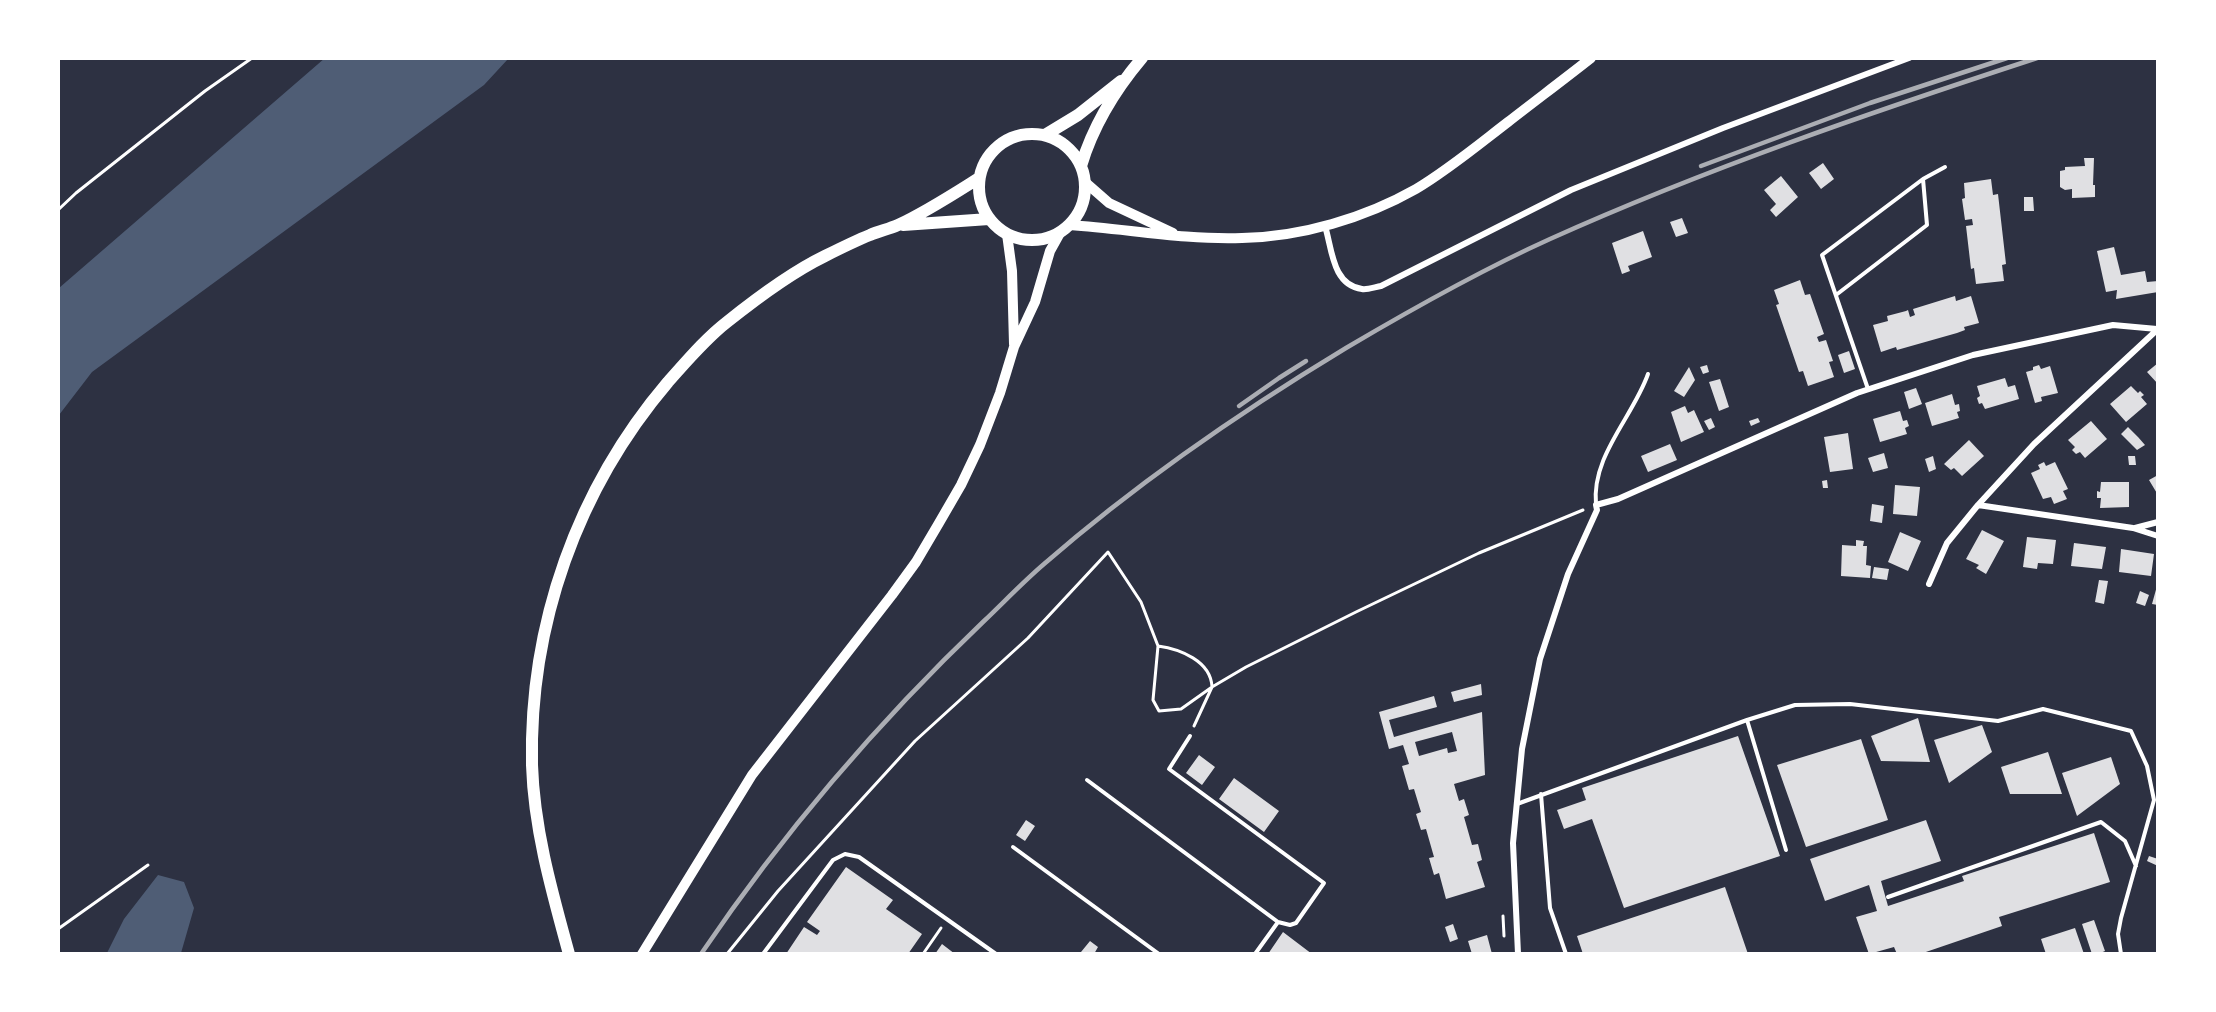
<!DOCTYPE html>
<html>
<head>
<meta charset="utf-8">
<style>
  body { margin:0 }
  #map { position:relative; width:2216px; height:1012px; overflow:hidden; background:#2d3142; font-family:Overpass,sans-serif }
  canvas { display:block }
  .frame { position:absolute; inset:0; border:60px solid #fff; pointer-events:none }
</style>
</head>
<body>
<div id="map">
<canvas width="2216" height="1012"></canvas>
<div class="frame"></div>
</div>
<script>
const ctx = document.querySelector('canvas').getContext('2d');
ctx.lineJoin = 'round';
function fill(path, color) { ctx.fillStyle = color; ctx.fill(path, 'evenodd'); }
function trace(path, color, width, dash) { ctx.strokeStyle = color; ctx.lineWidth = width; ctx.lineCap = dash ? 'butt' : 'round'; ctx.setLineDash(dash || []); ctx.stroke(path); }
fill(new Path2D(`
  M325 58 508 59 484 85 92 372 59 415V288Z
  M158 875 184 882 194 908 181 953H107L124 919Z`), '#4f5d75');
fill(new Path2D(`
  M2084 158H2094L2093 185H2095V197L2072 198V189L2065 190 2060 187V171L2065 170V167L2085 166Z
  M1823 163 1834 179 1821 189 1809 173Z
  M1781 176 1798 197 1776 217 1770 210 1776 204 1764 190Z
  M1991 179 1993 195 1998 194 2006 264 2002 265 2004 281 1976 284 1974 268 1971 269 1966 226 1973 225 1972 219 1965 220 1962 199 1965 198 1964 183Z
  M2024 197H2033L2034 211H2024Z
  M1682 218 1688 233 1676 237 1670 222Z
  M1643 231 1652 257 1628 266 1630 271 1622 274 1612 243Z
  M2114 247 2121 275 2145 271 2147 282 2158 281V292L2116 299 2117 290 2106 292 2097 251Z
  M1800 280 1805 295 1810 294 1824 334 1817 337 1819 342 1826 340 1833 361 1829 362 1834 377 1808 386 1803 371 1799 372 1776 305 1779 304 1774 290Z
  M1955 296 1956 301 1971 296 1979 323 1964 327 1965 330 1957 333 1897 350 1896 347 1881 352 1873 325 1888 321 1887 316 1906 311 1908 310 1910 317 1915 315 1913 309Z
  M1849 351 1855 369 1844 373 1838 355Z
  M2158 363V384L2147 372Z
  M1707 365 1709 372 1703 374 1700 367Z
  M2039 365 2041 369 2050 366 2058 393 2041 397 2042 401 2035 403 2026 372 2033 370V367Z
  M1689 367 1695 380 1684 397 1674 391Z
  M2005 378 2008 387 2015 385 2019 399 1985 409 1982 403 1979 404 1977 398 1980 396 1977 386Z
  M1720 379 1729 407 1719 411 1709 382Z
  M2131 386 2138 393 2140 391 2144 395 2141 397 2147 404 2126 422 2110 404Z
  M1916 388 1922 404 1909 409 1904 392Z
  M1952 394 1955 405 1959 404 1960 411 1957 412 1959 418 1932 426 1925 403Z
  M1685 406 1688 413 1694 410 1704 432 1681 442 1671 412Z
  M1900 411 1903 421 1907 420 1909 426 1905 428 1907 434 1880 442 1873 419Z
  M1711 418 1715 427 1709 430 1704 421Z
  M1758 418 1760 422 1751 426 1749 421Z
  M2091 421 2107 439 2085 458 2080 452 2076 454 2072 450 2075 447 2068 440Z
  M2128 427 2138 437 2145 445 2137 450 2121 434Z
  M1848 433 1853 469 1830 472 1824 437Z
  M1969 440 1984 456 1962 476 1954 468 1951 470 1944 464Z
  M1670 444 1677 460 1648 472 1641 456Z
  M1884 453 1888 468 1873 472 1868 458Z
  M1933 456 1936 469 1929 472 1925 459Z
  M2128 456H2135L2136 465H2129Z
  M2044 462 2046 466 2055 462 2068 489 2063 491 2067 499 2054 504 2051 497 2043 499 2031 473 2040 469 2038 465Z
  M2158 475V495L2149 480Z
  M1827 480 1828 488H1823L1822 481Z
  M2101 482H2129V507L2100 508 2101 498H2097V491L2100 492Z
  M1895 485 1920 487 1917 516 1893 514Z
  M1872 504 1884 506 1882 523 1870 521Z
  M1982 530 2004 541 1986 574 1976 568 1979 565 1966 559Z
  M1900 532 1921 541 1908 571 1888 562Z
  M2027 537 2056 540 2053 564 2038 563 2037 569 2023 567Z
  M1856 540 1864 541 1863 546H1867L1866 565 1871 566 1870 578 1841 576 1842 545 1856 546Z
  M2074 543 2106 547 2102 569 2071 566Z
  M2121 549 2154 554 2151 576 2119 572Z
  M1874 567 1889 569 1887 580 1872 578Z
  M2099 580 2108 581 2104 604 2095 602Z
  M2157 586H2158V605L2152 604Z
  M2140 591 2149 595 2145 606 2136 603Z
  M1481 684 1482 695 1454 702 1451 692Z
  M1434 696 1437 707 1389 720 1394 737 1482 712 1485 775 1454 784 1459 801 1464 799 1469 815 1464 817 1472 845 1478 844 1482 860 1477 862 1485 887 1446 899 1439 873 1434 875 1429 858 1434 857 1426 829 1421 830 1416 814 1421 812 1414 789 1409 790 1402 766 1409 764 1403 745 1389 749 1379 712ZM1452 732 1457 751 1448 753 1447 748 1419 756 1415 742Z
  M1918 718 1930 762 1881 761 1871 736Z
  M1982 725 1992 752 1949 783 1934 740Z
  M1738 736 1780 856 1624 908 1592 819 1564 829 1557 810 1586 800 1582 788Z
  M1861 739 1888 820 1806 847 1777 765Z
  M2048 752 2062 794H2010L2001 767Z
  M1199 755 1215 767 1202 785 1186 773Z
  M2111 757 2120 784 2077 816 2062 773Z
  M1234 778 1279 811 1264 832 1219 799Z
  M1026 820 1035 826 1025 841 1016 835Z
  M1926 820 1941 861 1881 881 1888 906 1964 881 1962 876 2094 833 2110 882 1999 917 2002 926 1920 954H1897L1894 947 1869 954 1856 917 1877 911 1869 885 1825 901 1810 859Z
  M2149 856 2158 859V866L2147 861Z
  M846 867 893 900 886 909 922 934 908 954H786L804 927 817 935 820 931 807 922Z
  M1725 887 1748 954H1583L1577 936Z
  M2094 920 2105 951 2098 954H2092L2082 924Z
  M1453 924 1458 939 1450 942 1445 927Z
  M2075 928 2084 954H2046L2041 939Z
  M1283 932 1312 954H1268Z
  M1487 935 1492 954H1472L1468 941Z
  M1090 941 1098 947 1094 954H1082L1081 952Z
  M942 944 955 954H935Z`), '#e0e0e3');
trace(new Path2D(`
  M58 210 76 193 205 91 252 58
  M1158 646C1180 649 1211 661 1212 687L1194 726
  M1503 916 1504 936
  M58 929 148 865
  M727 954 778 891 915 741 1028 638 1108 552 1141 602 1158 646 1153 700 1159 711 1181 709 1212 687 1246 667 1356 612 1479 553 1583 510
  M923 954 941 928`), '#fff', 3);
trace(new Path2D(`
  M1836 295 1927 225 1923 179
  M1868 389 1822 255 1923 179 1945 167
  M1596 505C1591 456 1633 417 1648 374
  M1747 720 1795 705 1850 704 1998 721 2043 709 2131 731 2147 766 2154 800 2121 918 2118 934 2121 954
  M1190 736 1169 769 1324 883 1296 923 1290 925 1278 922 1255 954
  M1087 780 1278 922
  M1541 794 1550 908 1566 954
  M1517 804 1747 720 1786 850
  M1013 847 1159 954
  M1888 897 2101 822 2125 841 2136 866
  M763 954 833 860 845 854 859 857 996 954`), '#fff', 4);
trace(new Path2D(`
  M1325 226C1332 248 1332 285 1362 289 1367 290 1375 287 1381 286L1571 190 1723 128 1909 58
  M1978 505 2133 528 2158 536
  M2135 528 2158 522
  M1929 584 1947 543 1978 505 2034 444 2158 329
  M1518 954 1513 843 1522 749 1540 659 1568 574 1597 510 1596 505 1618 499 1857 393 1973 355 2113 325 2157 329`), '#fff', 6);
trace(new Path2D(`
  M1085 182 1109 203 1173 233
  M1070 225C1128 229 1184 240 1242 238 1301 237 1365 218 1416 189 1448 170 1478 145 1508 122 1535 101 1563 80 1591 58
  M1007 234 1012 271 1014 344
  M642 954 752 775 892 595 916 562 939 523 961 485 980 445 1000 393 1014 347 1035 302 1050 251 1060 233`), '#fff', 10);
trace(new Path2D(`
  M979 187a53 53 0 1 1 106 0a53 53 0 1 1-106 0Z
  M1045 135 1078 115 1121 81
  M1081 166C1093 126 1115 90 1142 58
  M903 225 989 219
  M569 954C552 892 534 829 532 765 529 625 577 489 668 382 686 362 705 339 727 322 757 298 790 273 825 256 839 249 855 241 870 235 879 231 889 229 898 225 926 212 952 195 979 178`), '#fff', 12);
trace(new Path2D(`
  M1701 166 1870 103 2007 58
  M1239 406 1279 378 1306 361
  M701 954C783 833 878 722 984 621 1004 602 1023 582 1044 564 1137 483 1240 412 1346 348 1412 309 1479 271 1550 239 1708 168 1872 112 2037 58`), '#abadb3', 4.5);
</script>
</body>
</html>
